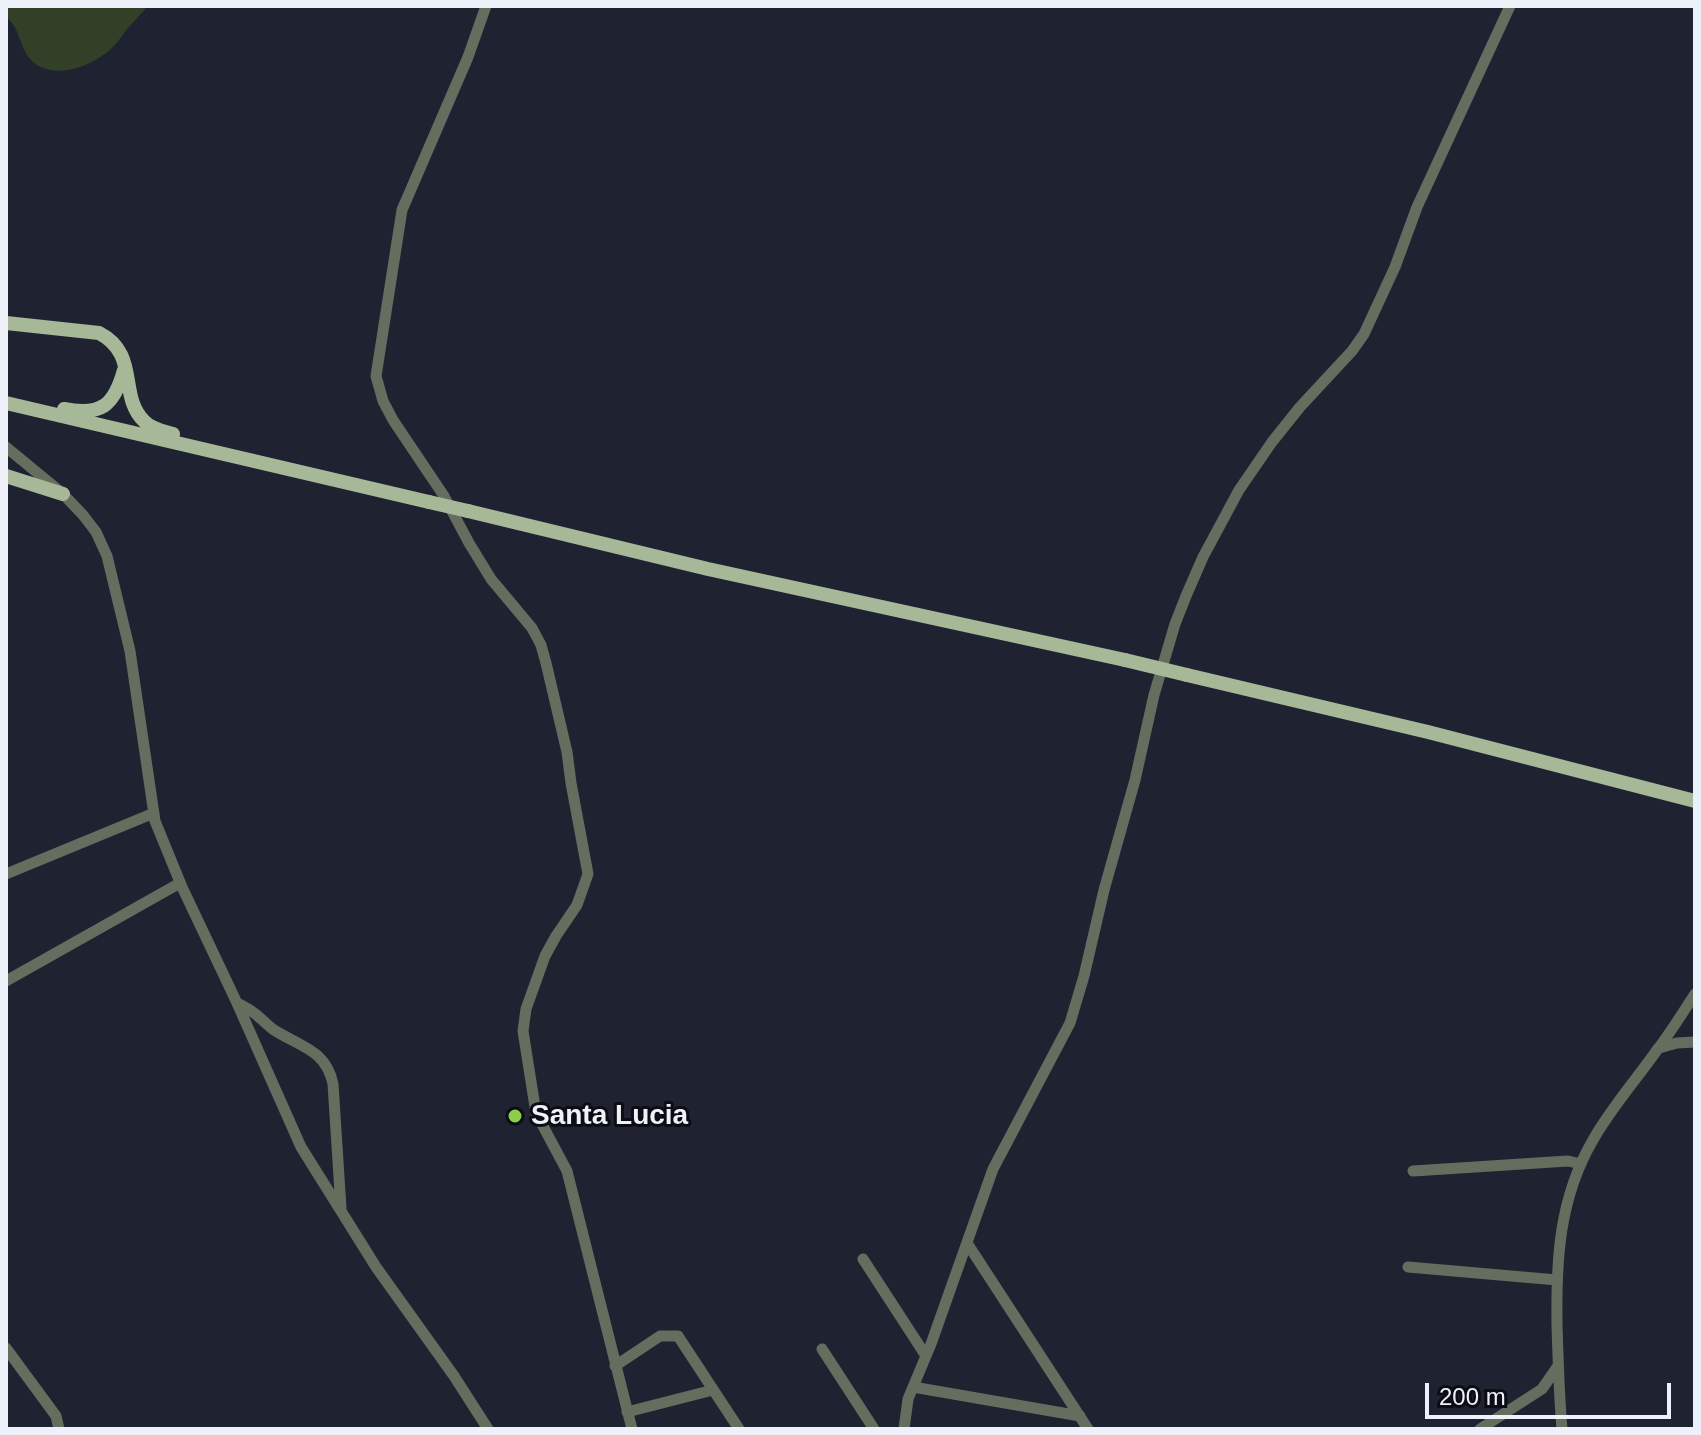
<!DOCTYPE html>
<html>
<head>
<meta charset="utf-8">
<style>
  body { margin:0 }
  #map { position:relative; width:1701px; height:1435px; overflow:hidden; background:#1f2331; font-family:Arial,sans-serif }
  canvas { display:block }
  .frame { position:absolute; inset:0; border:8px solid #eef1fa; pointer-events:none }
  .scale { position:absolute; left:1425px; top:1383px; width:246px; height:36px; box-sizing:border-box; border:4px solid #eef1fa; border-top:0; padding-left:10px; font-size:24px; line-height:28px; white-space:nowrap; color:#eef1fa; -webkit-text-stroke:6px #0b0d13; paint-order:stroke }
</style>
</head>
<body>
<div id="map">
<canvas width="1701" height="1435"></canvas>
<div class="frame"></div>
<div class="scale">200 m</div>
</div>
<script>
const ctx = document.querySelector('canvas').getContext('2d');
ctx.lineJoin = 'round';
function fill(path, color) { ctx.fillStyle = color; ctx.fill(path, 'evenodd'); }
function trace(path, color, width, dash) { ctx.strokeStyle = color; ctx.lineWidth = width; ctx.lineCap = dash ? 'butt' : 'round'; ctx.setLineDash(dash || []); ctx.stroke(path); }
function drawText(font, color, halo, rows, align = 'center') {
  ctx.font = font + ' Arial,sans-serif'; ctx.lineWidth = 6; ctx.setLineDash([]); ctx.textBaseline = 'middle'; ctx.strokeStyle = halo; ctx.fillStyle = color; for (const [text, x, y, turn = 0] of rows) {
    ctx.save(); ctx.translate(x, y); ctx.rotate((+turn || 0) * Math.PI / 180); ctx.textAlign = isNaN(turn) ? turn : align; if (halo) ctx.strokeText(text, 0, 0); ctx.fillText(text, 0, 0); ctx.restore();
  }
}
fill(new Path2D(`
  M6 6H148C141 14 134 21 127 29 122 36 117 43 111 49 92 66 53 82 31 60 19 47 20 27 6 17Z`), '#324027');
trace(new Path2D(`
  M486 6 468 57 402 210 376 376 383 401 393 420 444 496 469 543 491 579 532 628 541 645 546 663 567 752 571 783 588 874 577 905 556 936 545 956 526 1009 523 1031 536 1113 567 1171 632 1429
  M6 447 63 494 83 515 96 532 107 556 130 651 155 821 182 887 237 1003 301 1147 376 1267 454 1376 488 1429
  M6 874 154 813
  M6 981 180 883
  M237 1003C243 1006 249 1009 254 1013 261 1018 267 1025 274 1030 301 1047 326 1050 333 1084L341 1208
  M1659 1048 1677 1043 1695 1042
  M1413 1171 1568 1161 1581 1164
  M967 1243 1088 1429
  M863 1259 926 1356
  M1408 1267 1557 1280
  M6 1348 56 1416 59 1429
  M822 1349 874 1429
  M615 1366 660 1336H678L739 1429
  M913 1387 1080 1416
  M627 1412 713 1390
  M904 1429 908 1399 931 1344 993 1169 1070 1023 1084 976 1104 890 1135 780 1154 695 1175 624 1186 596 1203 557 1239 490 1272 442 1300 407 1352 351 1364 334 1395 267 1417 207 1510 6
  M1480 1429 1542 1389 1558 1366
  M1562 1429C1559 1394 1558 1359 1557 1325 1556 1260 1559 1198 1593 1140 1611 1108 1636 1080 1657 1050 1671 1032 1683 1012 1695 994`), '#656e5e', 11);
trace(new Path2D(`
  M6 323 99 333C140 354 118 396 144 421 151 429 163 431 173 434
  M6 403 429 502
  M64 409C101 416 114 406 124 370
  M6 476 63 494
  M468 511 708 569 1125 660
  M1187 675 1428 732 1695 801`), '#a6b898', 14);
trace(new Path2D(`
  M429 502 468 511
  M1125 660 1187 675`), '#a6b898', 14);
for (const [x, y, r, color] of [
  [515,1116,8,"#8bce47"]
]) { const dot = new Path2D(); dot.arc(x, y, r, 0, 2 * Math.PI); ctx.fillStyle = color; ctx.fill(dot); trace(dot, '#0b0d13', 3); }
drawText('bold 28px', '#eef1fa', '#0b0d13', [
  ["Santa Lucia",531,1116]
], 'left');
</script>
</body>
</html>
